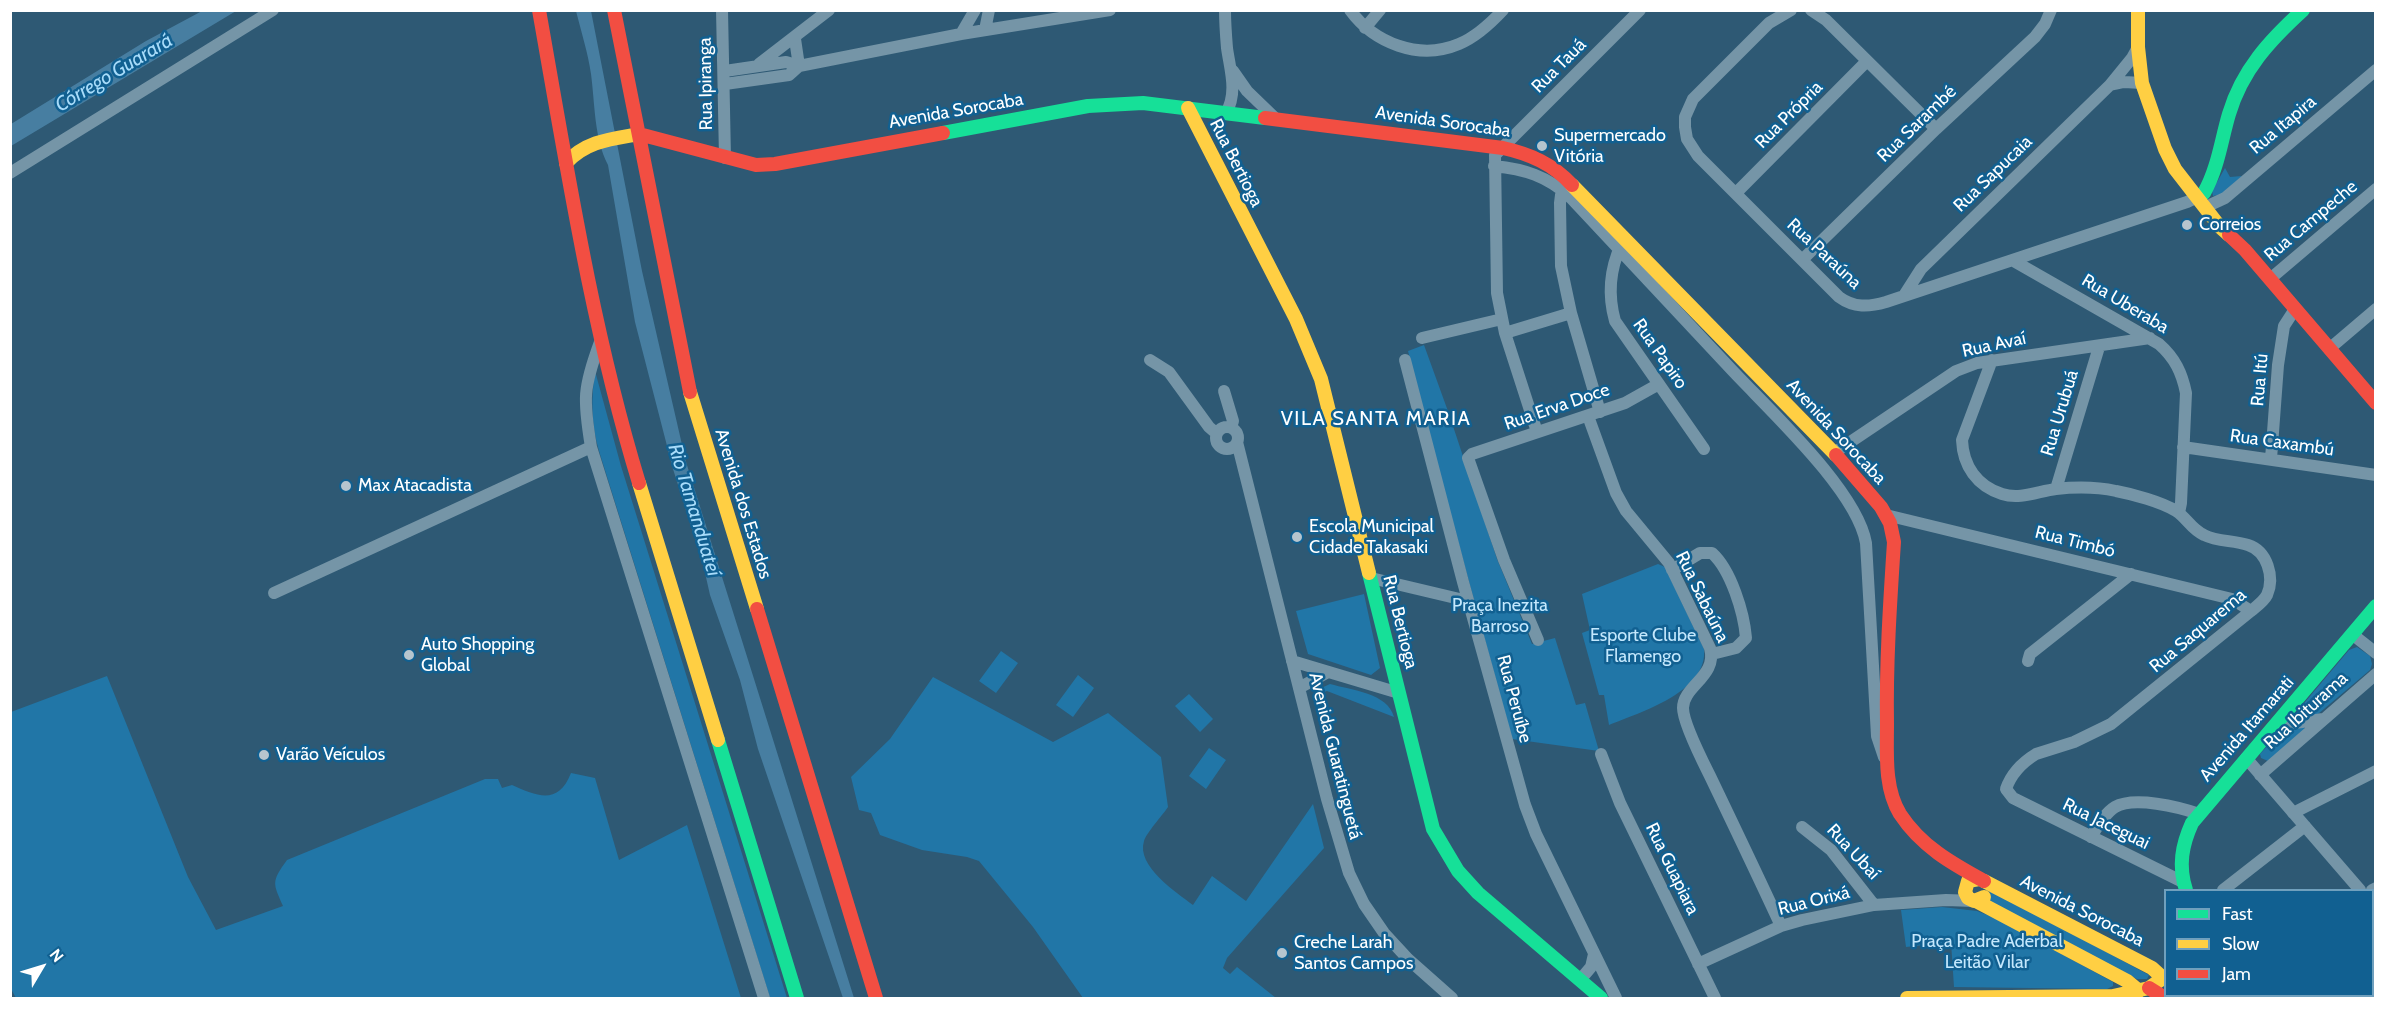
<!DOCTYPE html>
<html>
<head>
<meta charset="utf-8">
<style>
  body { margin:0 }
  #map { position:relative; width:2386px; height:1009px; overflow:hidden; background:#2e5974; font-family:Cabin,sans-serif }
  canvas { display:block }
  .frame { position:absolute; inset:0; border:12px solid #fff; pointer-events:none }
  .legend { position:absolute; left:2164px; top:889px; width:210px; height:108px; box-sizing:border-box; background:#116091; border:2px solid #70a0bd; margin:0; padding:8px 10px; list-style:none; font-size:18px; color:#fff }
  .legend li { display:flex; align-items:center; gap:12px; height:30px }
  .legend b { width:30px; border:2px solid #70a0bd }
  .north { position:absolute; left:12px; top:937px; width:60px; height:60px; -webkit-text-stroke:4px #116091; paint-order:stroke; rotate:52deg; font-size:16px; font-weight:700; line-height:24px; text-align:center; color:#fff }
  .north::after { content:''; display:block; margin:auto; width:21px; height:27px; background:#fff; clip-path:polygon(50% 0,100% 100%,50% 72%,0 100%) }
</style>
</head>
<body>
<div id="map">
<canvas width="2386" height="1009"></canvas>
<div class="frame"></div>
<ul class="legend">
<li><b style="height:8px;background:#16e098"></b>Fast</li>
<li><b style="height:8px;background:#ffcf43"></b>Slow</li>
<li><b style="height:8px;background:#f24e42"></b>Jam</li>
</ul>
<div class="north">N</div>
</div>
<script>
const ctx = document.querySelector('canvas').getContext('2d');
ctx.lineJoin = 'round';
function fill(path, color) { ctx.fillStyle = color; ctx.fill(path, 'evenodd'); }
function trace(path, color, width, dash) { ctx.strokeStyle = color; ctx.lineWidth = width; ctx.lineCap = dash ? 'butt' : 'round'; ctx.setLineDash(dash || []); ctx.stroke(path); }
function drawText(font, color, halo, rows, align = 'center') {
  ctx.font = font + ' Cabin,sans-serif'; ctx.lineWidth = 5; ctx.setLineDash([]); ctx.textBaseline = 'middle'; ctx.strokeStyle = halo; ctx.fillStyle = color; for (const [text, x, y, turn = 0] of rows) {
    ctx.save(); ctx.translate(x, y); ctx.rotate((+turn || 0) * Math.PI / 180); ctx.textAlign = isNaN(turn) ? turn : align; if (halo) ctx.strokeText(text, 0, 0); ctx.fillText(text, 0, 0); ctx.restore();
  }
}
fill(new Path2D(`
  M2225 168 2230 177 2242 176 2222 194 2213 196 2212 191Z
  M1424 345 1449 414 1497 559 1532 644 1555 638 1576 705 1585 703 1599 751 1512 739 1436 461 1408 351Z
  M595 371 621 466 787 998H770L599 451C591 423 591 399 595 371Z
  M1658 564 1665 567 1704 649C1708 692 1641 712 1609 725L1604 695H1599L1582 633 1590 630 1582 594Z
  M1364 594 1380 668 1371 675 1308 654 1296 611Z
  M2357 647 2370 656 2372 664 2370 670 2318 714 2300 716V708L2349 650Z
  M1001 651 1018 663 996 693 979 681Z
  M1078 675 1094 688 1073 717 1056 705Z
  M107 676 188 877 216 930 283 906C273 883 271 882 287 860L485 779H498L502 788 512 785C537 796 558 806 571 773L595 778 619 860 687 825 741 998H16L10 987 11 712Z
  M933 677 1053 742 1108 713 1161 757 1168 807C1162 816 1147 832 1144 841 1136 866 1176 892 1193 905L1212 876 1246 901 1313 804 1324 848 1227 958 1223 968 1230 974 1237 967 1276 998H1083L1033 927 979 861 967 857 922 850 880 835 871 813 859 810 851 777 890 739Z
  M1330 684C1351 690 1388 693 1394 717L1327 691 1321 693 1318 700 1319 689Z
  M1189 694 1213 719 1200 732 1175 706Z
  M2303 727 2305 729 2268 761 2261 758 2260 754 2278 734Z
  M1209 748 1226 760 1206 789 1189 776Z
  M1991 890 2149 975 2147 979H2137L1985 901Z
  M1942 907 1977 911 1995 918 2113 982V986L2107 989 1954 987 1951 942 1906 947 1901 910Z`), '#2176a7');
fill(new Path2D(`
  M202 11H236L11 146V124L146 41Z
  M576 11H591L642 271 686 462 854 998H843L758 749 740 680 710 595 703 564 673 469 635 322 608 165C594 138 595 104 591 74 588 53 581 31 576 11Z`), '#477ea1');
trace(new Path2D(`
  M722 10 725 158
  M1225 10C1225 23 1226 36 1227 48 1230 70 1238 92 1226 113
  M1350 10C1374 43 1419 61 1459 44 1476 37 1490 24 1503 10
  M1791 10 1769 23 1693 99 1685 117V127L1687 139 1698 156 1839 297C1854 308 1869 307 1886 302L2187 202 2202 195
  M1811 10 1826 20 1936 129
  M1365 28 1380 10
  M985 30 989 10
  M961 34 975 10
  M795 39 799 66
  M759 64 829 10
  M725 71 786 62 799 66 961 34 1110 10
  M1233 71 1247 91 1276 119
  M725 84 789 75 799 66
  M2110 85 2124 82 2142 83
  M1494 166C1524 169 1547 176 1570 197 1623 254 1677 311 1730 368 1768 409 1857 490 1866 543L1877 736 1884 757
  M10 173 273 10
  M1567 187 1561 195 1560 203 1561 266 1571 313 1600 412
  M1736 193 1867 61
  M2212 204 2225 198 2376 70
  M1621 245C1610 269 1608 296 1615 321L1704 449
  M1802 260 1936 129 2035 37 2045 24 2051 10
  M2012 260 2159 344C2175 358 2182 373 2186 393L2181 503 2179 513
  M2270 279 2376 189
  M1905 294 1921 269 2110 85 2132 58 2138 47
  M1505 333 1571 313
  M1422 338 1502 319
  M600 342C583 388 583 399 591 447L764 998
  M2329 349 2376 309
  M1150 360 1169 372 1209 427 1216 433
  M1405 360 1463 582 1525 805 1536 834 1616 998
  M1992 360 1962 440C1963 466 1977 486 2002 494 2020 500 2039 491 2056 489 2075 487 2097 487 2116 491 2132 494 2162 502 2176 511 2187 518 2191 529 2204 535 2218 542 2233 540 2248 545 2267 551 2275 577 2267 595 2264 601 2257 606 2251 611L2111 724 2074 742 2036 754C2023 762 2011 774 2006 789L2013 798 2183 882
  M1224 391 1233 421 1231 427
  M1588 416 1616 493 1626 511 1669 563 1710 648C1718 676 1683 686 1683 708 1683 723 1703 762 1710 776 1734 826 1758 876 1781 926
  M1216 438a11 11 0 1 1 22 0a11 11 0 1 1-22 0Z
  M1537 432 1505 333 1497 293 1495 155 1640 10
  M1237 442 1327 799 1349 873 1364 904 1384 933 1408 959 1452 998
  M2183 447 2376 475
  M1834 453 1956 371 1977 363 2150 338
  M2271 459 2278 365 2284 326 2295 309
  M2056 489 2099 347
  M1886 515 2232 599 2251 611
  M1672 570 1700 553H1712C1731 570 1744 613 1746 638L1736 648 1712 654
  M1371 578 1468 601
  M274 593 591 447
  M2352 634 2376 653
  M1538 640 1504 560 1468 458 1472 454 1625 403 1659 384
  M1292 661 1399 693
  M2028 661 2030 654 2131 574
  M1299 688 1328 672
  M2277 722 2295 723 2323 719
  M1601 754 1620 803 1715 998
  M2246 758 2360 890
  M2260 775 2376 674
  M2293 813 2376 771
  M1802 827 1831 850 1874 905
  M2091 837C2097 827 2105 813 2115 807 2134 796 2179 807 2199 814
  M2223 890 2305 826
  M2372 890 2376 888
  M2372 905 2376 909
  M1698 964 1781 926 1802 920 1874 905 1946 900 1974 901
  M1580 980 1591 967 1594 954
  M2234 998 2238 996`), '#7595a7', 12);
trace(new Path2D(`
  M943 133 1088 106 1143 103 1265 118
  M2204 193C2218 168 2221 141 2229 114 2242 70 2270 40 2303 10
  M1369 573 1433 829 1458 871 1478 893 1601 998
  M718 740 797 998
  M2186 890C2178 866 2182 845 2192 823L2376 606`), '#16e098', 14);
trace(new Path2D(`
  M2138 10V47L2142 83 2165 149 2175 169 2220 227 2229 235
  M1188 108 1296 319 1321 379 1369 573
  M566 163C586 141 611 139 639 134
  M1572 185 1836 455
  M690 392 757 609
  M639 483 718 740
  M1979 879 1968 881 1965 892 1968 898 1974 901 1984 897
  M1984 881 2152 968 2163 978
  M1976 901 2127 981 2139 991
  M1907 998 2113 996 2149 988 2166 976`), '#ffcf43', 14);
trace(new Path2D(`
  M539 10C567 168 592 329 639 483
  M614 10 690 392
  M1265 118 1503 148C1530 154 1553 164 1572 185
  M639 134 756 165 775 164 943 133
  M2229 235 2245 250 2376 403
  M1836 455 1881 507 1890 523 1894 542C1890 603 1886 663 1887 724 1887 753 1884 788 1900 814 1921 846 1951 863 1984 881
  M757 609 876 998
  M2149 988 2165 998`), '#f24e42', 14);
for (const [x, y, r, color] of [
  [1542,146,6,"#b6c5ce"],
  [2187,225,6,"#b6c5ce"],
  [346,486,6,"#b6c5ce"],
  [1297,537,6,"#b6c5ce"],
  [409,655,6,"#b6c5ce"],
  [264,755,6,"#b6c5ce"],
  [1282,953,6,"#b6c5ce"]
]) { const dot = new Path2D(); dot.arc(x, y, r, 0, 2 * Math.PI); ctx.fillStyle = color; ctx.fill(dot); trace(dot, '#116091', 2); }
drawText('18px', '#fff', '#116091', [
  ["Rua Tauá",1559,66,-45],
  ["Rua Ipiranga",706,84,-91],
  ["Avenida Sorocaba",956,111,-10],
  ["Rua Própria",1789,115,-45],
  ["Avenida Sorocaba",1443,122,8],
  ["Rua Sarambé",1917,124,-44],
  ["Rua Itapira",2283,125,-40],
  ["Rua Bertioga",1236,163,63],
  ["Rua Sapucaia",1993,174,-44],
  ["Rua Campeche",2311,221,-40],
  ["Rua Paraúna",1824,254,43],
  ["Rua Uberaba",2125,304,31],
  ["Rua Avaí",1994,345,-12],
  ["Rua Papiro",1660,354,55],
  ["Rua Itú",2260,380,-85],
  ["Rua Erva Doce",1557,407,-19],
  ["Rua Urubuá",2060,413,-73],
  ["Avenida Sorocaba",1836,432,47],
  ["Rua Caxambú",2282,443,8],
  ["Avenida dos Estados",743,504,73],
  ["Rua Timbó",2075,542,14],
  ["Rua Sabaúna",1702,597,64],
  ["Rua Bertioga",1400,622,76],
  ["Rua Saquarema",2198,631,-40],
  ["Rua Peruíbe",1514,699,75],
  ["Rua Ibiturama",2306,711,-42],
  ["Avenida Itamarati",2247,729,-49],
  ["Avenida Guaratinguetá",1335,756,76],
  ["Rua Jaceguai",2106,824,26],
  ["Rua Ubaí",1853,852,47],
  ["Rua Guapiara",1672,869,64],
  ["Rua Orixá",1814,901,-14],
  ["Avenida Sorocaba",2082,911,27]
]);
drawText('18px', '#fff', '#116091', [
  ["Supermercado",1554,136],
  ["Vitória",1554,157],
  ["Correios",2199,225],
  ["Max Atacadista",358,486],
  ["Escola Municipal",1309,527],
  ["Cidade Takasaki",1309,548],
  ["Auto Shopping",421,645],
  ["Global",421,666],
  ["Varão Veículos",276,755],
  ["Creche Larah",1294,943],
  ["Santos Campos",1294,964]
], 'left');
drawText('18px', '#c4e8fd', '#116091', [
  ["Praça Inezita",1500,606],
  ["Barroso",1500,627],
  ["Esporte Clube",1643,636],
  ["Flamengo",1643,657],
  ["Praça Padre Aderbal",1987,942],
  ["Leitão Vilar",1987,963]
]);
drawText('italic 20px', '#a8dcfa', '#116091', [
  ["Córrego Guarará",114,73,-31],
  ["Rio Tamanduateí",694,510,73]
]);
ctx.letterSpacing = '1.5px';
drawText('20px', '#fff', '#116091', [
  ["VILA SANTA MARIA",1376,419]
]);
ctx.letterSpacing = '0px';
</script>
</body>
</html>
